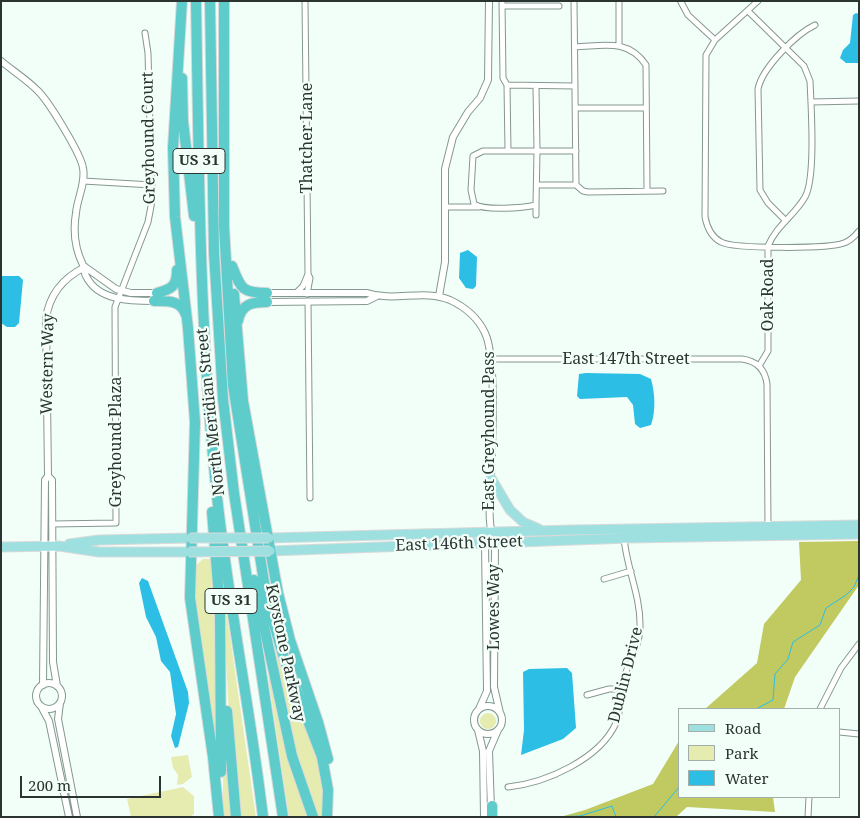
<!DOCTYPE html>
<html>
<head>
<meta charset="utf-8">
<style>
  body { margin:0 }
  #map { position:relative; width:860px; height:818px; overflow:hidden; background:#f2fff9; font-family:"Noto Serif",serif }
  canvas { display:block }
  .frame { position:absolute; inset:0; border:2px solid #2b3430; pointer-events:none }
  .legend { position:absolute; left:678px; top:708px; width:162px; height:90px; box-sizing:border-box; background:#f2fff9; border:1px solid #a2aea9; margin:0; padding:6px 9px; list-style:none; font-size:15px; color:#2b3430 }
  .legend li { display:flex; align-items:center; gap:10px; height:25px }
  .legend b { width:25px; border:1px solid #a2aea9 }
  .scale { position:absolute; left:20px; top:776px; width:141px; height:22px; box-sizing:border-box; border:2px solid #2b3430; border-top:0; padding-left:6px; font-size:15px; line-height:18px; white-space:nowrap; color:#2b3430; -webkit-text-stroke:4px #f2fff9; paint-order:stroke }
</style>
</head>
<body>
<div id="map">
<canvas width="860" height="818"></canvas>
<div class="frame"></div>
<ul class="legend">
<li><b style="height:6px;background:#9ee0e0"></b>Road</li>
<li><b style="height:14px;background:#e6ecaf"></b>Park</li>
<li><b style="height:14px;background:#2cbee5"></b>Water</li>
</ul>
<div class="scale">200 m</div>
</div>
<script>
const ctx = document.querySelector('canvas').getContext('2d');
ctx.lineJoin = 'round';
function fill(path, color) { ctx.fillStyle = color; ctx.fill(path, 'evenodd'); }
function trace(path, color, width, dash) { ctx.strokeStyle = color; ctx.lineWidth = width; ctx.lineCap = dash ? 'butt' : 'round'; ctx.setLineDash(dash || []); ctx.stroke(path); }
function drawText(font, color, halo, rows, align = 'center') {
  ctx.font = font + ' "Noto Serif",serif'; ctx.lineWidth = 4.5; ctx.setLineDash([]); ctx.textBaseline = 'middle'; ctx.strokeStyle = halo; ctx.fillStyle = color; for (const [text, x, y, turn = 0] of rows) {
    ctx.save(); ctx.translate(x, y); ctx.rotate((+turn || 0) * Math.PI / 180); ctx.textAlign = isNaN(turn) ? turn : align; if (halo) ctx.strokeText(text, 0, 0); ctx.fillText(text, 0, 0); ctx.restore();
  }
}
fill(new Path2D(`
  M203 559H212L216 602 217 728 211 729 194 615V567Z
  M223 602H225L256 817H242C227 748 228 672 223 602Z
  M273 635 322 768 324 817H318L295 752 270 636Z
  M271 675 290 765 309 817H289L268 676Z
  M480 721a8 8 0 1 1 16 0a8 8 0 1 1-16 0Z
  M223 745H224L232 817H223Z
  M188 755 192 777 183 784 177 785 178 775 173 768 171 757Z
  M183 787 194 796V814L190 817H131L127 799Z`), '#e6ecaf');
fill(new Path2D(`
  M859 541V585L795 677 784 709H705L757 663 764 624 801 580 799 542Z
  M679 741V797H773L775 812 687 807 676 817H560L585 810 653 784Z`), '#c1c961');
fill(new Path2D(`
  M856 13 859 14V63H846L840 58 843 50 850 43 853 15Z
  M468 250 477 257 476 286 473 289 466 288 459 278 460 253Z
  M1 276H19L23 280 19 323 15 327H7L1 323Z
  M586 373 640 374 651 379C655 393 656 411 651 425L640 428 635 424 633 405 627 397 580 399 577 396 579 374Z
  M142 578 148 581 188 692 189 703 178 747 175 748 171 736 176 714 170 672 161 661 156 637 146 617 139 583Z
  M567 668 572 673 576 728 563 739 521 755 524 730 523 672 529 669Z`), '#2cbee5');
trace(new Path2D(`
  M756 709 773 700 775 674 788 659 793 642 820 625 826 608 846 595 854 587 859 575
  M547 817 580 816 612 806 616 817
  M654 817 679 787`), '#2cbee5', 1);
const minor = new Path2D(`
  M305 1 308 274 310 278 307 294
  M502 1 503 78 507 85 508 151
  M574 1 576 185 583 191 588 192 663 191
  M619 1V46
  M758 1 715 40 706 55 705 217C707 227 711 237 721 242 734 249 829 249 844 243 850 241 855 236 859 231
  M681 2 688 15 715 40
  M502 6H559
  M748 11 804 66 810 81C811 105 816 178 805 197 795 215 776 226 768 246V351L759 366
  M575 47C603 46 628 38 646 65L647 191
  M507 85 575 86
  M536 87 537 151H483L473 156 471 190 474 204C485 211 523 208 536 205L537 151H576
  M811 102 859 101
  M575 108H646
  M83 181 152 185
  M537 185H576
  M536 205V215
  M445 207H479
  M785 220 768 203 760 190 758 89C762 68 796 34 815 25
  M296 293 303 286 308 274
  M308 301 310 498
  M491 359H742C757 361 765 369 767 384L768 528
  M52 524 116 523 115 307 148 222 152 201 148 53 145 33
  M604 579 631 571
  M587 695 609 689H622
  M820 709 841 668 859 644
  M839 732 859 734
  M508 787C546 783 600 759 616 723 622 709 620 692 624 678 629 661 640 645 640 627 641 596 626 567 624 537
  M808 817 809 797`);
const tertiary = new Path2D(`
  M1 61C13 71 26 79 37 90 48 100 81 154 83 168 86 183 77 199 76 213 73 231 75 249 83 265 85 269 84 273 86 276 98 301 131 301 154 301
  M85 267 116 289 131 293H157
  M267 293H367C394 302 424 289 450 300 465 307 478 318 485 333 497 358 492 445 491 476 491 500 486 521 495 544L494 687 500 713
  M439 296 445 262V169L453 137 468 112 480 98 488 80 489 1
  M267 302 367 301 377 296
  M48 476 52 480 53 662 57 686
  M36 696a13 13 0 1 1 26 0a13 13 0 1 1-26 0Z
  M43 685 45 480 48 476 46 319C49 295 63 278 85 267
  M60 703 58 719 77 817
  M41 706 49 721 69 817
  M474 720a14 14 0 1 1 28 0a14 14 0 1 1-28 0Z
  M479 709 487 691 485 544 490 532
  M478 730 483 751 484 817
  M491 809 489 751 498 730`);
const primary = new Path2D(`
  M491 478 510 510 523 522 539 529
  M269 538 572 530 859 525
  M69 544 99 540 190 538
  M1 547 59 546 99 552H189
  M270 551 630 538 859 534`);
const motorway = new Path2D(`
  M182 1 173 148 175 217 188 328 195 422 190 598 213 757 219 817
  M196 1C199 163 199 325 216 487 227 597 250 706 263 817
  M210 1 214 253 223 399 234 493 283 817
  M224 1V226L233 385 267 601 285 661 322 757 328 790 327 817
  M182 78 183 121 194 216
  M232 266C241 288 241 293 267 293
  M157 293C172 289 177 286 177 270
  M234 294 243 401 278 593 290 640 318 722 328 759
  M154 301C168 301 181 300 186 315
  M238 321C241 304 252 302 267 302
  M212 512 220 609 221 772
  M254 580 292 756 313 817
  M227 711 236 817
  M492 806V817`);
trace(minor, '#84988f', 7);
trace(tertiary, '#84988f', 8);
trace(primary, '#d9dada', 11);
trace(motorway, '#d9dada', 12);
trace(minor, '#fff', 5);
trace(tertiary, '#fff', 6);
trace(primary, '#9ee0e0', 9);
trace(motorway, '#5dcccb', 10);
const primaryBridge = new Path2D(`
  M190 538H269
  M189 552 270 551`);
trace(primaryBridge, '#d9dada', 11, []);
trace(primaryBridge, '#9ee0e0', 9);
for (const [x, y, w] of [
  [199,161,52],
  [231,601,52]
]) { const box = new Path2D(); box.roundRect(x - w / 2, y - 12.5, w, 25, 4); ctx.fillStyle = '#f2fff9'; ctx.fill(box); trace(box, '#2b3430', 1); }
drawText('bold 15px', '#2b3430', null, [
  ["US 31",199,161],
  ["US 31",231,601]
]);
drawText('16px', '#2b3430', '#f2fff9', [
  ["Greyhound Court",149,138,-91],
  ["Thatcher Lane",307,138,-90],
  ["Oak Road",768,295,-90],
  ["East 147th Street",626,359],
  ["Western Way",48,364,-89],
  ["North Meridian Street",211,412,-96],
  ["East Greyhound Pass",489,431,-90],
  ["Greyhound Plaza",116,442,-90],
  ["East 146th Street",459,544,-2],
  ["Lowes Way",494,607,-90],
  ["Keystone Parkway",285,653,78],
  ["Dublin Drive",626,675,-76]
]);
</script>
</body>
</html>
